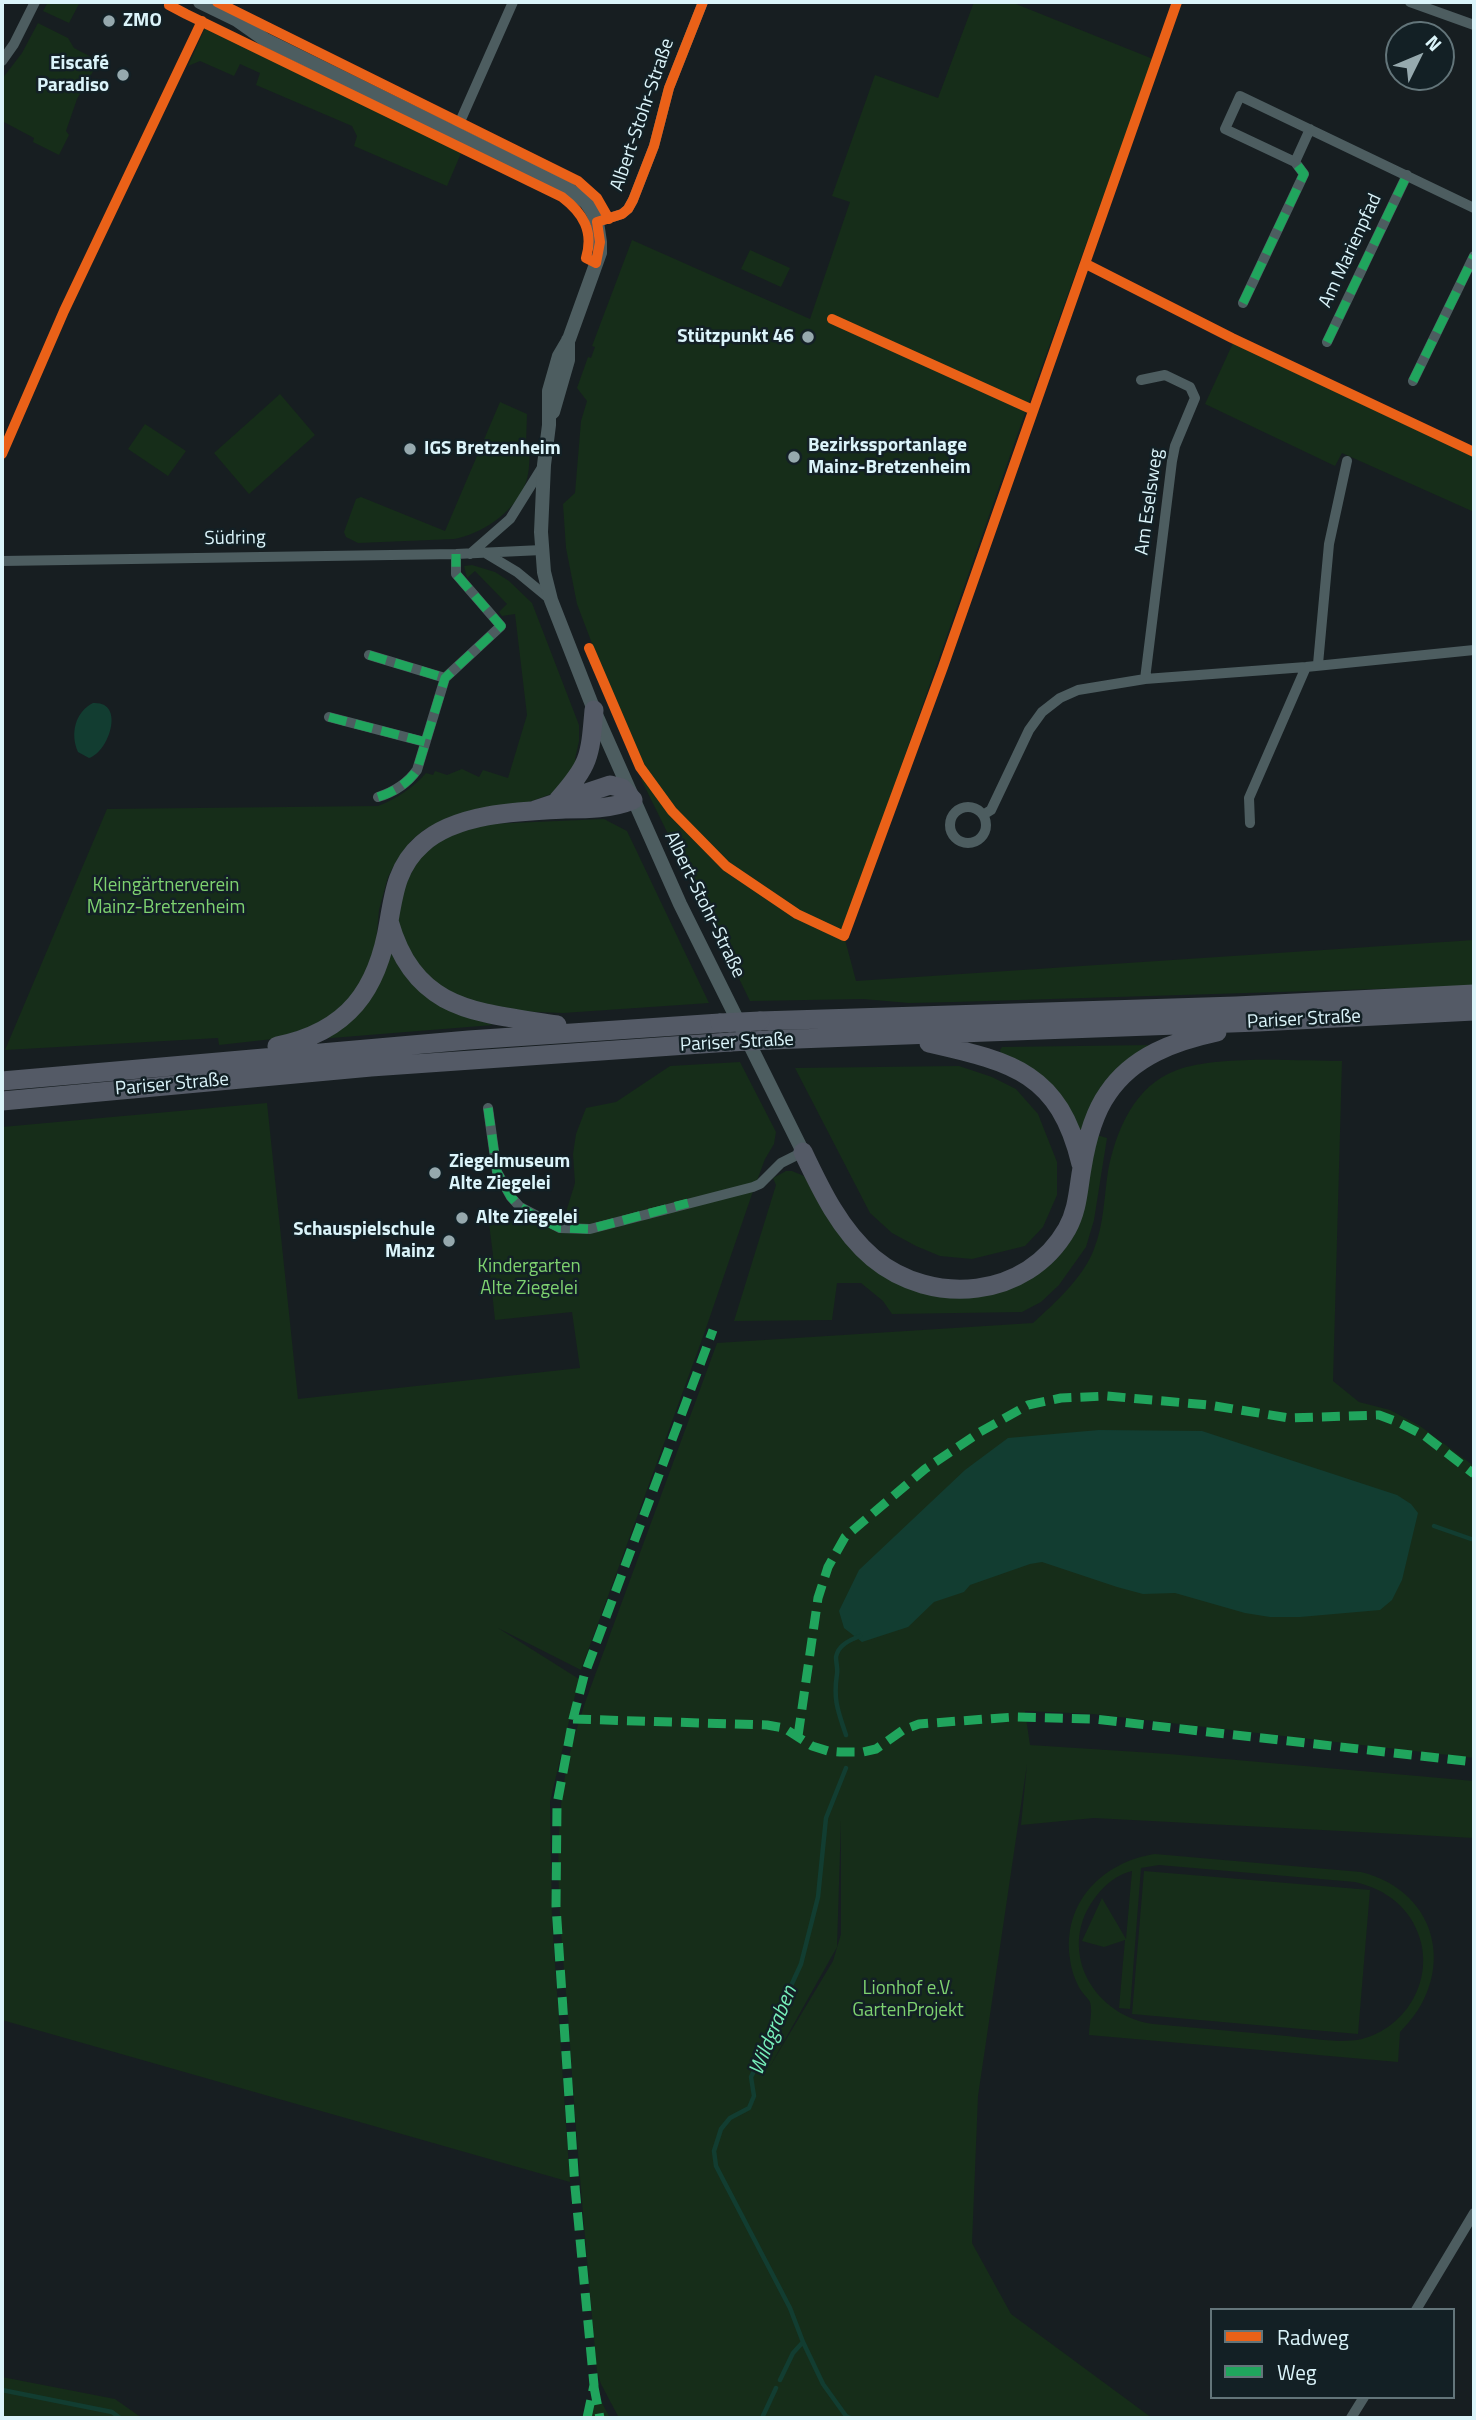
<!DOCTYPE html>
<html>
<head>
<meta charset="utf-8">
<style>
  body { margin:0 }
  #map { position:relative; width:1476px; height:2420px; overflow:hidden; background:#171e21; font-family:"Titillium Web",sans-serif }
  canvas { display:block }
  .frame { position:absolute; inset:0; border:4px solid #dbf4fa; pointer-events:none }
  .legend { position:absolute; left:1210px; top:2308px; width:245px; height:91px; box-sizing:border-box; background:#132025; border:2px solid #63757a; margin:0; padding:9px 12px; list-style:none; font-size:21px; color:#dbf4fa }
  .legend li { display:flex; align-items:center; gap:14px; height:35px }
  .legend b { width:35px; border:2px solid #63757a }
  .north { position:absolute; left:1385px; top:21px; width:70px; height:70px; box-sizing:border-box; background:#132025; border:2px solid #63757a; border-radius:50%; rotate:47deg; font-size:19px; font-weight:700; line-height:28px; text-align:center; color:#dbf4fa }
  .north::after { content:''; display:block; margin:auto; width:24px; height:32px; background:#96a9ae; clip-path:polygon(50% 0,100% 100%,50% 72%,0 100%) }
</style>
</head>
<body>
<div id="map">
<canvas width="1476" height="2420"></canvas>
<div class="frame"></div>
<ul class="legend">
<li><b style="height:9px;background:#ea6118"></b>Radweg</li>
<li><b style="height:9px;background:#20a55d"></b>Weg</li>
</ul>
<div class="north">N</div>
</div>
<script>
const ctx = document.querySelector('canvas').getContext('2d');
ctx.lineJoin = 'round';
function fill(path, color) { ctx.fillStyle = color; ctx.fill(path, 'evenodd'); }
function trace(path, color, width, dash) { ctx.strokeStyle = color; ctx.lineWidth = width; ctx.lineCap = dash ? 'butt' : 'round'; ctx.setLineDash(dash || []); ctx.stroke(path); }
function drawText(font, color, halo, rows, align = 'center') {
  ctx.font = font + ' "Titillium Web",sans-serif'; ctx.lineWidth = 5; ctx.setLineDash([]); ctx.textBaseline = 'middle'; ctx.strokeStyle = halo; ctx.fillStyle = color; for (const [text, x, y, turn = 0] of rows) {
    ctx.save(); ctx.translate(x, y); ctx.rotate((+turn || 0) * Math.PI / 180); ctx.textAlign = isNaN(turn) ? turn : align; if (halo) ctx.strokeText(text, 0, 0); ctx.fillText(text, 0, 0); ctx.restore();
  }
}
fill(new Path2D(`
  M48 2H80L69 23 43 11Z
  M974 2H1011L1153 59 1025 413 843 932 856 981 1474 940V986L954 1002 909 1003 863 999 750 1001 641 779 651 778 642 766 618 712 577 604 566 548 563 504 575 493 581 421 587 401 577 388 588 357 591 358 595 347 592 346 632 240 810 319 850 202 832 196 875 75 938 98Z
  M38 23 68 38 74 48 99 61 77 99 66 131 69 135 59 155 33 142 34 138 2 121V79L22 53Z
  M205 28 462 151 447 186 354 146 357 136 352 126 256 85 260 73 240 64 234 76 200 61 188 66Z
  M750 250 790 268 781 287 741 269Z
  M1233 343 1474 457V512L1342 453 1335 466 1205 404Z
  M280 394 315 435 249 494 214 453Z
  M500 402 527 414 526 444 530 448C529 461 530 475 524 487 512 514 481 534 454 539L358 543 346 537 344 532 356 499 361 497 445 531Z
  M145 424 186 451 168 476 128 449Z
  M472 565 495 572 509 581 532 603 579 725V741L575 759 580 762 554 793 518 806 452 816 424 830 411 841 397 860 388 877 379 910 376 943 361 988 323 1023 273 1039 219 1045 218 1038 5 1050 107 809 378 806C396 799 413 788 426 773L433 775 435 771 447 775 462 769 479 777 483 770 508 778 527 715 515 614 502 616 499 612 507 604 475 571 467 578 464 566Z
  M604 819 627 831 709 1003 563 1013 513 1011 468 1003 426 979 401 939 397 914 402 891 418 860 432 846 451 835 488 824Z
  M391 952C413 999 448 1010 493 1025L319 1039Z
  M1153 1045 1085 1128 1078 1130 1001 1054 1000 1050 1002 1047Z
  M1342 1061 1333 1381 1359 1402 1390 1410 1420 1426 1474 1466V1758L1093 1714 1025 1711 1030 1745 1169 1754 1474 1781V1838L1094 1818 1021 1825 1027 1764 978 2096 972 2243 1011 2314 1152 2418H619L601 2384 597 2372C587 2257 576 2142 569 2028 563 1949 552 1868 563 1789 567 1758 577 1727 587 1697L717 1343 1033 1323C1056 1302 1083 1278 1094 1249 1104 1224 1104 1197 1108 1171 1116 1130 1135 1085 1177 1070 1219 1055 1296 1061 1342 1061ZM841 1820V1934L833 1961 769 2068 837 1947Z
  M740 1062 776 1132 774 1144 765 1159 751 1197 704 1334 581 1670 498 1628 579 1679 550 1802 552 1920 570 2182 2 2020V1127L267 1103 298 1399 580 1368 572 1312 495 1320 489 1263 493 1255 489 1223 521 1220 566 1212 575 1183 573 1154 576 1134 586 1108 616 1102 670 1066Z
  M959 1066 992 1077 1016 1089 1038 1114 1057 1162V1195L1043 1227 1025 1246 972 1259 940 1256 916 1246 892 1233 870 1213 795 1068Z
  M1097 1135 1107 1138 1094 1220 1086 1247 1059 1285 1041 1302 1022 1312 892 1314 883 1301 861 1283H837L832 1320 734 1321 776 1185 773 1178 786 1171H792L804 1176 833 1225 945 1297C995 1300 1060 1278 1077 1225 1086 1196 1090 1165 1097 1135Z
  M1155 1854 1361 1872C1441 1892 1457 1977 1400 2032L1398 2062 1089 2035C1089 2026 1093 2011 1090 2002 1088 1998 1083 1994 1080 1989 1075 1980 1071 1969 1070 1959 1062 1903 1102 1862 1155 1854ZM1159 1865 1355 1882C1386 1889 1411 1908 1420 1939 1433 1982 1405 2028 1362 2039 1338 2044 1311 2038 1287 2036 1242 2032 1197 2028 1153 2024 1091 2015 1055 1947 1097 1895 1106 1884 1118 1874 1132 1871L1126 1939 1102 1898 1082 1941 1104 1947 1125 1940 1119 2008 1130 2009 1141 1868Z
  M1144 1871 1370 1890 1358 2034 1132 2014Z
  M2 2377 115 2399 142 2418H2Z
  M602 2403 610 2418H590L591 2407 594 2404Z`), '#162d19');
fill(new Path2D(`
  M93 703C126 701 109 752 89 758L78 752C70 734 75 712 93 703Z
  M1099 1430 1202 1431 1397 1495 1411 1504 1418 1513 1402 1580 1392 1600 1380 1610 1300 1617H1270L1245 1613 1175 1593 1143 1594 1117 1587 1042 1562 1030 1564 970 1585 964 1592 934 1602 908 1627 862 1642 844 1628 839 1611 859 1570 965 1470 1008 1438Z`), '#123d31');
trace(new Path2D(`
  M1434 1526 1474 1540
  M846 1735C838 1711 833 1700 837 1674 838 1669 836 1663 836 1657 838 1645 850 1640 860 1636
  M846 1768 826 1818 818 1897 801 1964 779 2012 773 2033 751 2077 754 2096 749 2108 730 2118 721 2129 714 2151 716 2166 790 2308 803 2342 823 2384 846 2416 850 2418
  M780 2380 793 2353 803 2342
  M2 2390 112 2412 120 2418
  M762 2418 776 2388`), '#123d31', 4.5);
trace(new Path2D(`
  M1410 2 1474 25
  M2 61 14 44 35 2
  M1310 129 1295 162 1225 129 1240 96 1474 208
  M455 133 513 2
  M597 222 622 214 628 209 633 200 654 146 669 88 703 2
  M1243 303 1304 174 1295 162
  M1327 342 1407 175
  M1141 380 1165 375 1190 387 1195 398 1175 446 1172 461 1145 679
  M1413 381 1474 256
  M470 554 510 519 543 466
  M487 554 517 572 551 600
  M2 561 456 554 542 550
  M369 655 445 678
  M1318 664 1329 544 1347 461
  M329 717 425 742
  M378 797C394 792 407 784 417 770L445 678 501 626 456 574V554
  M950 825a18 18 0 1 1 36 0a18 18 0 1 1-36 0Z
  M983 815 991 810 1029 730 1042 712 1060 698 1078 690 1145 679 1306 667 1474 650
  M1250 823 1249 798 1306 667
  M488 1108 497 1172 511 1197 520 1207 560 1228 590 1229 753 1187 760 1184 781 1163 803 1152
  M1416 2310 1474 2213
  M1351 2418 1364 2397`), '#4d5d60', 10);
trace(new Path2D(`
  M200 2 237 20 264 39 567 188 586 202 592 211 597 222 600 242V253L569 339 559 356 549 391V425L544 465 541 532 544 572 551 600 594 710 680 904 803 1152
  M553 412 568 360V340`), '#4d5d60', 14);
trace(new Path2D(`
  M558 800C590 764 590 757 594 710
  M389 921C415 1012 476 1012 557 1025
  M760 1021 1236 1006 1474 994
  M770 1040 1258 1022 1474 1011
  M929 1043C1012 1062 1059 1072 1081 1164
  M277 1046C348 1032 378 990 389 921 394 891 398 865 422 844 456 813 520 811 565 809 588 809 611 809 633 800L622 788 610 785 535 810
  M2 1081 469 1040 720 1023
  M2 1101 371 1067 730 1042
  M803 1152C821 1190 840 1230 873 1258 932 1307 1027 1299 1067 1229 1078 1209 1078 1190 1082 1168 1086 1143 1093 1114 1108 1093 1133 1056 1175 1041 1217 1032`), '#545a66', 19);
trace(new Path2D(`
  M720 1023 760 1021
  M730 1042 770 1040`), '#545a66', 19);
trace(new Path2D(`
  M1243 303 1304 174 1295 162
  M1327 342 1407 175
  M1413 381 1474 256
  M369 655 445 678
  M329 717 425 742
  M378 797C394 792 407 784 417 770L445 678 501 626 456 574V554
  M488 1108 497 1172 511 1197 520 1207 538 1218 560 1228 590 1229 688 1203
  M573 1719 767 1725 784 1728 812 1746 828 1751 840 1752H863L876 1749 903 1730 919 1724 1014 1717 1094 1719 1474 1762
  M798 1736 818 1598 828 1567 845 1537 925 1469 980 1432 1028 1405 1061 1398 1107 1396 1209 1405 1289 1418 1379 1415 1400 1423 1425 1436 1474 1474
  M594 2387 600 2418
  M587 2418 594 2385 575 2187 556 1906 557 1804 573 1719 584 1676 713 1330`), '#20a55d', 9, [18, 9]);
trace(new Path2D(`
  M170 2 169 5 186 14 562 197C583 213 594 231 586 258L596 263 600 242 597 222 622 214 628 209 633 200 654 146 669 88 703 2
  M217 2 578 181 597 198 609 219
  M1086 264 1232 338 1474 452
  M832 319 1033 410
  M2 454 64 311 202 21
  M589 648 640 767 672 811 726 866 797 914 844 936 943 667 1177 2`), '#ea6118', 10);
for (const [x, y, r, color] of [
  [109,21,7,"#96a9ae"],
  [123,75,7,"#96a9ae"],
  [808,337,7,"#96a9ae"],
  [410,449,7,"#96a9ae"],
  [794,457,7,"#96a9ae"],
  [435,1173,7,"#96a9ae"],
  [462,1218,7,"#96a9ae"],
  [449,1241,7,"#96a9ae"]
]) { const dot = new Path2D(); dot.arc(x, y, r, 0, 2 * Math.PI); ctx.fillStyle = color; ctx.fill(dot); trace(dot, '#132025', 2.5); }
drawText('bold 19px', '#dbf4fa', '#132025', [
  ["ZMO",123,21],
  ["Eiscafé",109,64,"right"],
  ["Paradiso",109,86,"right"],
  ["Stützpunkt 46",794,337,"right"],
  ["Bezirkssportanlage",808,446],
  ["Mainz-Bretzenheim",808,468],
  ["IGS Bretzenheim",424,449],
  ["Ziegelmuseum",449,1162],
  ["Alte Ziegelei",449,1184],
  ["Alte Ziegelei",476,1218],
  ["Schauspielschule",435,1230,"right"],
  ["Mainz",435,1252,"right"]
], 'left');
drawText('19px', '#dbf4fa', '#132025', [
  ["Albert-Stohr-Straße",643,115,-71],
  ["Am Marienpfad",1351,251,-65],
  ["Am Eselsweg",1150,502,-82],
  ["Südring",235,539,-1],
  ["Albert-Stohr-Straße",704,905,64],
  ["Pariser Straße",1304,1020,-3],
  ["Pariser Straße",737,1043,-3],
  ["Pariser Straße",172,1085,-5]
]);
drawText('19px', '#7ed270', '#132025', [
  ["Kleingärtnerverein",166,886],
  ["Mainz-Bretzenheim",166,908],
  ["Kindergarten",529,1267],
  ["Alte Ziegelei",529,1289],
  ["Lionhof e.V.",908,1989],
  ["GartenProjekt",908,2011]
]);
drawText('italic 21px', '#76eeba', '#132025', [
  ["Wildgraben",774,2031,-68]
]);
</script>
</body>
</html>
